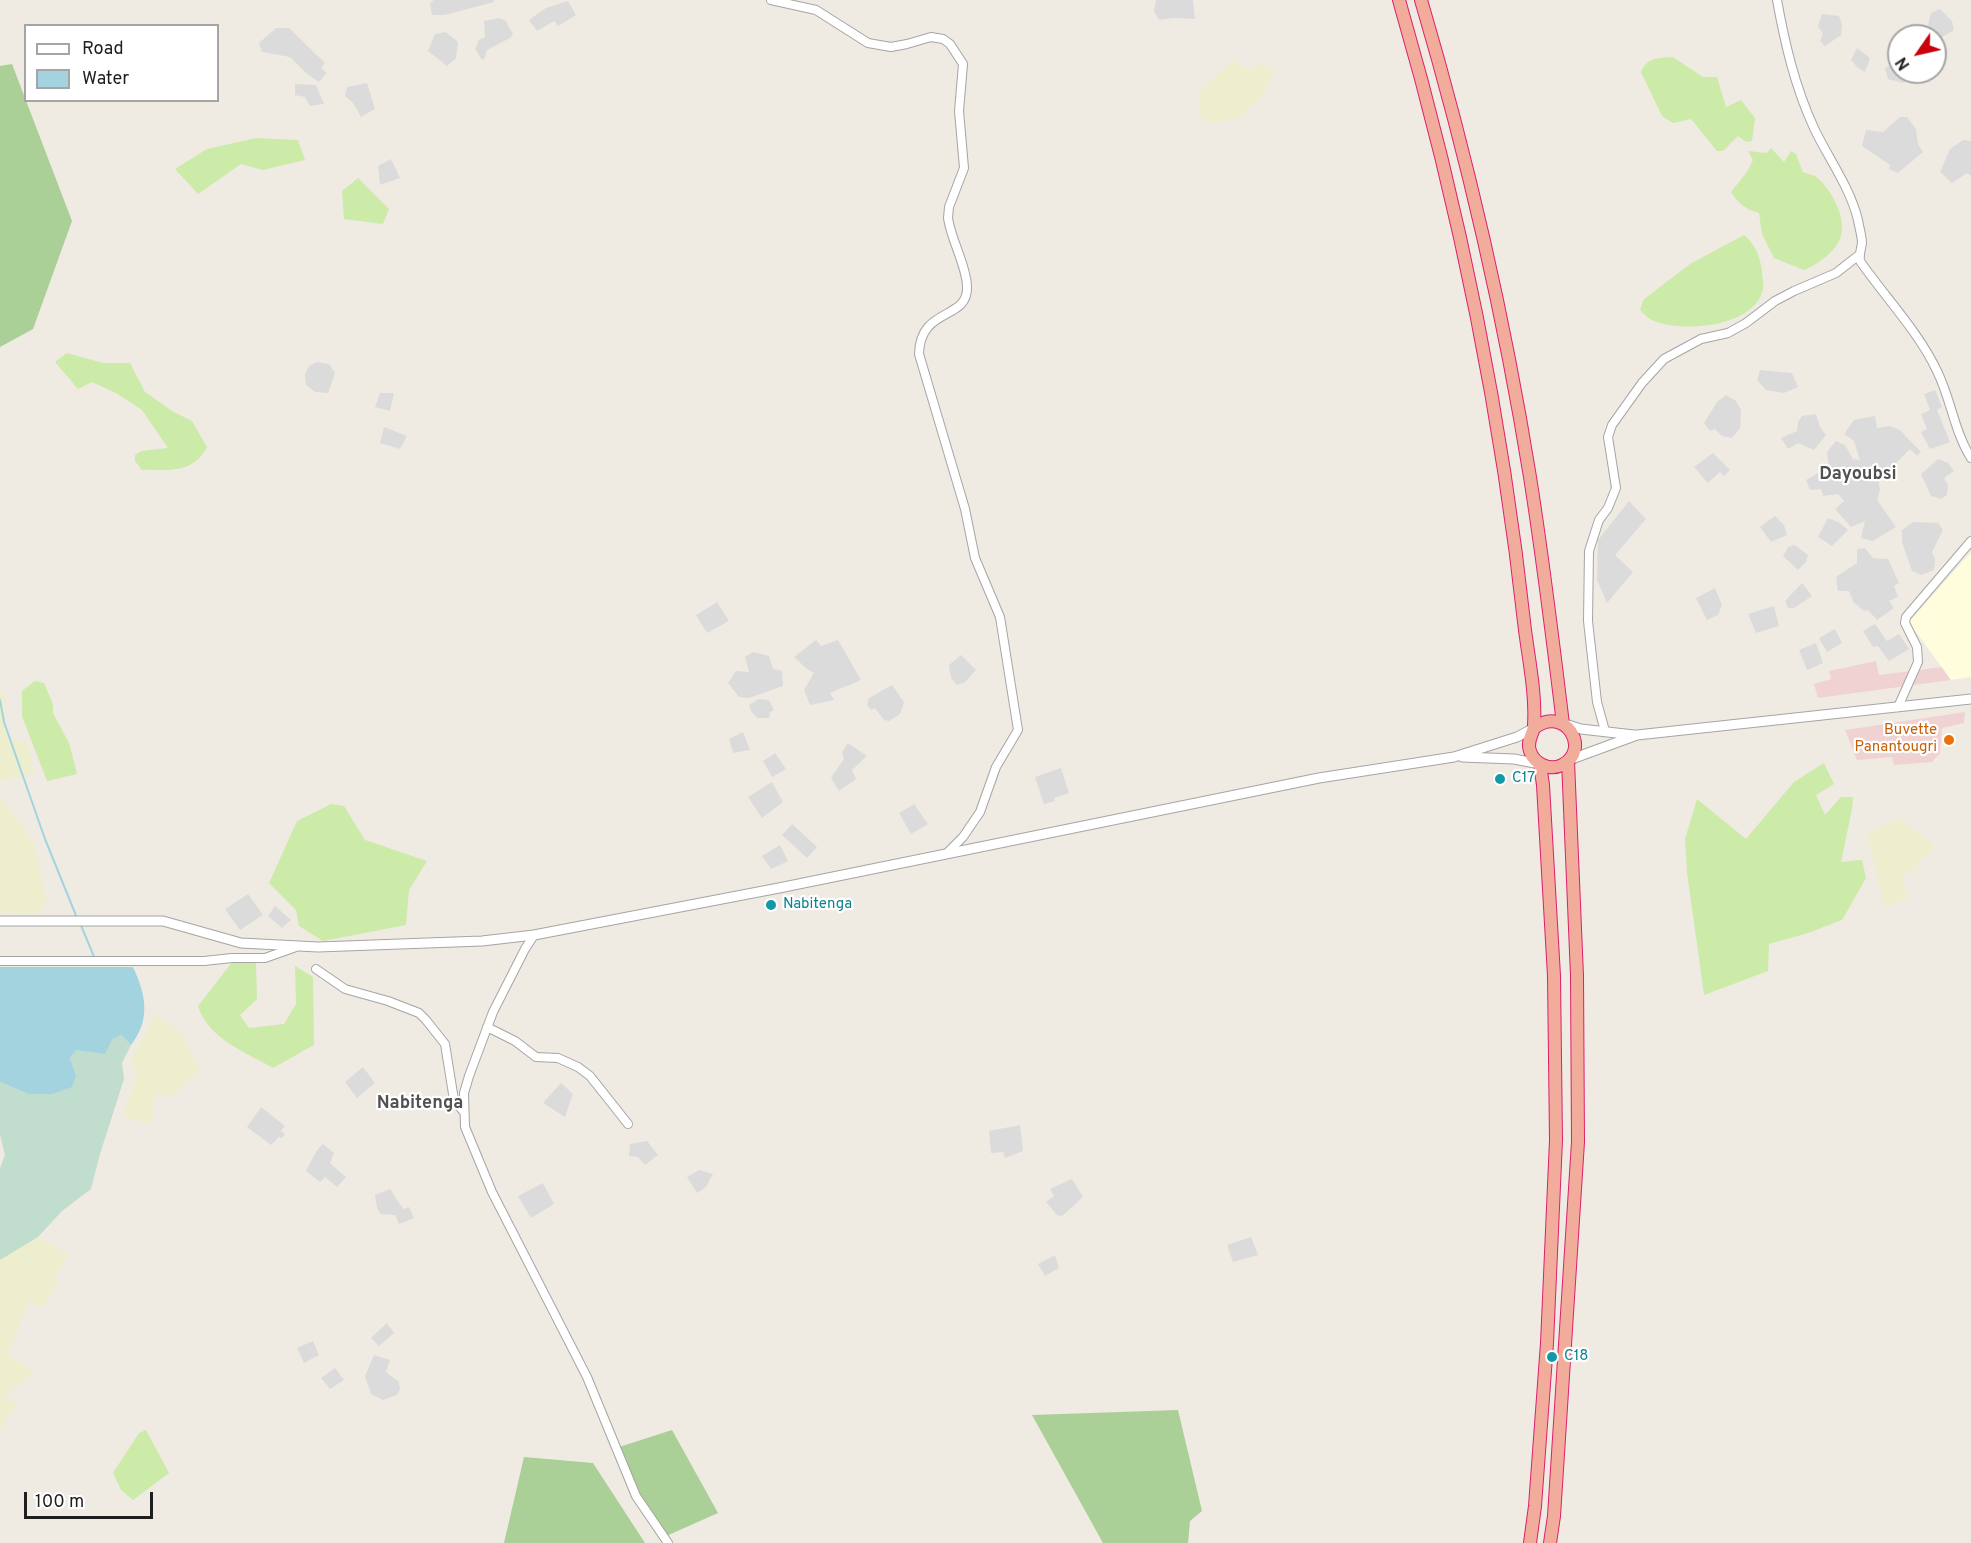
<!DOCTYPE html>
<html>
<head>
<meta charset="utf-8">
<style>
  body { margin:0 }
  #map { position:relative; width:1971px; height:1543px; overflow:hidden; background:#efebe3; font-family:Overpass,sans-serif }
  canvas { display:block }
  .legend { position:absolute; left:24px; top:24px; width:195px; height:78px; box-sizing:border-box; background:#fff; border:2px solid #a5a5a5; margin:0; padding:8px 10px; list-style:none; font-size:18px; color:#1e1e1e }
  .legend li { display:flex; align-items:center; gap:12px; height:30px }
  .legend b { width:30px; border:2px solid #a5a5a5 }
  .north { position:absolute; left:1887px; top:24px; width:60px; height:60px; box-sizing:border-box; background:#fff; border:2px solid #a5a5a5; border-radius:50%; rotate:236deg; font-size:16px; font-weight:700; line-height:24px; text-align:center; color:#1e1e1e }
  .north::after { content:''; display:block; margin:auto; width:21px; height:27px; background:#cb000a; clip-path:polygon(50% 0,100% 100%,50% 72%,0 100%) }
  .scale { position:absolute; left:24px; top:1492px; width:129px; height:27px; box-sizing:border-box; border:3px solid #1e1e1e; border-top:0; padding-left:8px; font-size:18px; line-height:21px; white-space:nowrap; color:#1e1e1e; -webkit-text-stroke:4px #fff; paint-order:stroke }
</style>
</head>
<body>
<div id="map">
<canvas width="1971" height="1543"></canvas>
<ul class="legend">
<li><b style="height:8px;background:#fff"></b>Road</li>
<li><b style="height:16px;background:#a3d3de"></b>Water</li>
</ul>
<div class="north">N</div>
<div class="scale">100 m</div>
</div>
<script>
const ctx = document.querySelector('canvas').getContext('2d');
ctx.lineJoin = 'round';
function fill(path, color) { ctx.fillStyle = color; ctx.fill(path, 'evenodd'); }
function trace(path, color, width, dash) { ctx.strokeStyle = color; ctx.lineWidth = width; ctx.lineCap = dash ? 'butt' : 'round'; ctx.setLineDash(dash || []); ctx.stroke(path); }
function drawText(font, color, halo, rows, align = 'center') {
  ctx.font = font + ' Overpass,sans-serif'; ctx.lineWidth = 4.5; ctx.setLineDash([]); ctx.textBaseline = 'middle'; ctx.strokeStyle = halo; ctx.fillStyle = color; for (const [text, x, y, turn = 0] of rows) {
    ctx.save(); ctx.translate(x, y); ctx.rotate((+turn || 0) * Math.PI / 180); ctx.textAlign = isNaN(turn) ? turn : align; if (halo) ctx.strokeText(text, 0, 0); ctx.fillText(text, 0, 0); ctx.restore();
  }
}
fill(new Path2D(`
  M434 0H494V2L445 15H432L430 3Z
  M1156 0H1193L1195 19 1173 18 1159 20 1154 11Z
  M568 1 576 15 558 26 554 21 537 31 529 20 546 8Z
  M1940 9 1952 21 1954 30 1939 39 1928 25 1931 13Z
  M1822 14 1839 16 1842 24 1841 35 1825 46 1820 41 1823 34 1818 26Z
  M499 18 505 20 513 34 510 38 487 50 485 58 482 60 475 49 479 40 485 37 484 21Z
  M276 28H289L325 63 321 68 327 73 319 82 307 74 290 57 262 52 259 43Z
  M446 32 458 42 456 58 447 66 428 51 435 34Z
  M1857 48 1870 58 1865 72 1858 68 1851 60Z
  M1899 61V72H1912V75L1903 83 1888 79 1885 68Z
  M367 83 375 109 361 117 353 103 345 96 347 87Z
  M295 84 316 85 324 104 310 106 305 97 295 95Z
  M1900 117H1907L1916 129 1918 144 1923 152 1898 173 1889 169 1890 165 1862 146 1866 130 1883 132Z
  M1963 140 1971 141V176L1967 173 1952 183 1940 172 1950 149Z
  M391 159 400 178 380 185 378 166Z
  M317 362 329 364 335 373 328 393 315 392 306 385 305 374 309 366Z
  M1760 370 1792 373 1798 387 1784 393 1766 390 1757 380Z
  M1935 390 1942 407 1937 410 1950 442 1930 449 1921 432 1927 429 1921 414 1930 410 1924 394Z
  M380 393H394L390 411 375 407Z
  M1726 395 1736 401 1741 410 1740 428 1732 438 1722 436 1715 429 1710 431 1704 423 1717 402Z
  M1816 414 1820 427 1826 435 1814 450 1798 443 1788 449 1781 438 1797 431 1798 422 1802 416Z
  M1875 416 1877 428 1890 426 1900 430 1921 452 1917 456 1910 449 1892 467 1877 474 1880 490 1877 500 1896 527 1873 541 1861 538 1865 521 1851 527 1835 509 1844 501 1838 494 1823 496 1821 489 1810 490 1806 480 1829 467 1827 452 1836 441 1845 445 1853 459 1860 460 1854 441 1844 434 1854 420Z
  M384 427 407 436 400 449 380 443Z
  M1713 453 1730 470 1724 476 1720 472 1708 483 1694 467Z
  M1938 459 1948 463 1954 471 1944 478 1948 485 1947 495 1941 499 1931 496 1921 474Z
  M1629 501 1646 519 1615 555 1633 572 1607 603 1597 580 1598 540Z
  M1775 516 1784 525 1787 535 1771 542 1760 527Z
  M1828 518 1840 523 1848 530 1832 546 1818 537Z
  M1913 522 1938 523 1943 530 1932 552 1935 559 1934 570 1921 575 1912 571 1902 542V530Z
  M1795 545 1808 555 1806 562 1798 570 1783 556 1788 547Z
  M1865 548 1873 558 1888 559 1899 583 1894 586 1898 597 1889 601 1894 608 1877 620 1868 610 1864 611 1854 603 1849 591H1838L1836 577 1857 563V549Z
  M1802 583 1812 596 1794 608H1788L1785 601Z
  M1715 588 1722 605 1718 615 1707 620 1696 598Z
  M717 602 729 621 707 633 696 615Z
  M1774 606 1779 626 1756 633 1748 614Z
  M1875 624 1887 641 1899 634 1909 649 1889 661 1878 646 1873 647 1863 631Z
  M1835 629 1842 643 1827 652 1819 638Z
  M816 640 821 646 838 640 861 680 830 693 834 700 810 705 804 690 814 673 806 668 794 657Z
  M1816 643 1823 663 1807 670 1799 650Z
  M753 652 769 656 773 669 782 671 783 686 749 698 739 697 728 683 736 671 749 672 745 657Z
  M961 655 976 670 965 682 957 685 951 678 949 665Z
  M892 685 904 702 900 714 889 721 884 720 875 708 871 710 867 705 869 698Z
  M758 699 769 700 774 710 770 712 769 718H757L751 711 749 705Z
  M743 732 750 750 733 753 729 739Z
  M848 743 867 756 852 770 856 779 839 791 831 778 844 759 842 752Z
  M775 753 786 769 772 777 763 761Z
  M1061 768 1069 793 1054 798 1055 801 1044 804 1035 777Z
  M772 782 783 802 762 818 748 797Z
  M914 804 928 824 911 834 899 813Z
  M792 824 817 847 807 858 782 835Z
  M780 845 788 861 771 869 762 856Z
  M248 894 263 915 240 930 225 909Z
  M275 906 291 920 282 928 268 916Z
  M363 1067 375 1083 357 1098 345 1082Z
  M561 1083 573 1094 565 1117 543 1103Z
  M261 1107 285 1126 281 1131 285 1134 282 1138 279 1137 271 1145 247 1127Z
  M1020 1125 1023 1151 1005 1158 1003 1152 991 1153 989 1131Z
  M647 1141 658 1155 645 1165 638 1157 629 1156 630 1144Z
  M323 1144 334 1153 330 1163 346 1177 337 1187 325 1177 320 1182 306 1171 317 1150Z
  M699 1170 713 1174 706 1187 697 1193 687 1177Z
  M1072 1179 1083 1197 1062 1216 1057 1215 1046 1202 1054 1196 1050 1189Z
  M543 1183 554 1204 531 1218 518 1196Z
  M390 1189 403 1209 409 1207 414 1218 399 1224 395 1215 381 1214 377 1208 375 1195Z
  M1251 1237 1258 1255 1233 1262 1227 1245Z
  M1055 1255 1059 1268 1045 1276 1038 1264Z
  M387 1323 394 1333 379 1346 371 1338Z
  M313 1341 319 1355 304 1363 297 1348Z
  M374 1355 390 1360 386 1372 399 1382 400 1389 397 1395 383 1400 371 1394 365 1376Z
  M335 1368 344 1380 330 1389 321 1378Z`), '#dcdbdb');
fill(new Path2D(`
  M1876 661 1879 675 1942 667 1951 680 1818 698 1814 684 1831 679 1829 671Z
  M1965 712 1964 723 1942 728 1940 753 1932 762 1894 765 1892 757 1857 760 1845 730Z`), '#f0d2d2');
fill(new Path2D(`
  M1971 552V677L1951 680 1909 622Z`), '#fffddc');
fill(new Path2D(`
  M1234 60 1248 71 1259 62 1276 71 1262 96 1239 118 1209 124 1200 115V90Z
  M0 688 7 703 4 705 7 740 28 741 34 774 0 781Z
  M0 799H2L34 842 47 903 39 914 3 913 0 910Z
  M1899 819 1932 842 1933 850 1916 863 1919 868 1902 874 1908 898 1884 907 1867 833Z
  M157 1013 183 1036 200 1070 170 1097 156 1093 150 1124 122 1116 137 1076 130 1060Z
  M38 1237 69 1255 54 1279 59 1282 42 1307 28 1303 8 1355 34 1372 3 1397 17 1403 0 1430V1260Z`), '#edeece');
fill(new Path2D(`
  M1673 57 1703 77H1717L1726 107 1741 100 1755 118 1752 141 1746 142 1738 136 1723 151H1717L1691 119 1673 123 1662 116 1641 72C1647 57 1659 58 1673 57Z
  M256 138 298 140 305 160 263 170 241 164 198 194 175 169 207 149Z
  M1771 148 1784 162 1791 151 1796 154 1803 172C1807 174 1813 174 1816 177 1830 187 1847 218 1841 236 1836 252 1818 264 1804 270L1774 258 1762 234 1759 213C1745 209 1739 204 1731 192L1747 172 1753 160 1748 151 1767 153Z
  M358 178 389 209 383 224 344 219 342 191Z
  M1744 235C1755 244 1760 256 1762 271 1762 276 1764 284 1763 289 1755 328 1678 334 1650 319 1646 317 1643 312 1640 310L1643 300 1690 264Z
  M67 353 103 363H130L145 392 172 411 192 421 207 447C192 475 169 469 142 470L135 461V455L141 451 168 448 142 410 116 393 92 382 78 389 55 362Z
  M35 681 44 683 53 704V713L69 743 77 774 47 781 22 716V691Z
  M1824 763 1834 784 1816 795 1825 815 1841 797H1853L1852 809 1841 862 1862 860 1866 878 1842 920 1808 933 1769 944 1768 971 1704 995 1687 872 1685 839 1697 799 1746 839 1794 782Z
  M331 804 344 806 365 840 427 861 409 890 406 925 323 941 299 926 296 910 269 883 297 821Z
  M233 961H256L257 999 240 1015 249 1028 284 1024 296 1004 295 966 313 977 314 1045 273 1068C246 1052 208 1039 198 1006Z
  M146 1430 169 1473 133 1500 121 1490 113 1473 139 1433Z`), '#cceaa8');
fill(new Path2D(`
  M12 64 72 221 33 329 0 347V66Z
  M1178 1410 1202 1511 1190 1521 1188 1543H1103L1032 1415Z
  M672 1430 718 1513 664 1537 647 1515 616 1448Z
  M524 1457 593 1463 645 1543H504Z`), '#aacf97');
fill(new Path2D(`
  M121 1035 131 1045 122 1063 124 1079 100 1154 91 1189 62 1211 38 1237 0 1260V1168L5 1155 0 1135V1082L28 1094 76 1075 70 1058 77 1050Z`), '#c0ddce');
fill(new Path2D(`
  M0 967H133C146 995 151 1019 131 1045L121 1035 112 1039 105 1054 77 1050 70 1058 76 1075 72 1087 52 1094H28L0 1082Z`), '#a3d3de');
trace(new Path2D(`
  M0 700 4 722 45 839 77 918
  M80 923 95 959`), '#a3d3de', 2);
const minor = new Path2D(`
  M771 0 816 10 868 43 891 47 907 44 931 37 943 39 950 44 963 64 959 111 964 168 949 207 948 218C951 240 966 264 967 286 969 321 920 306 919 354L965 509 975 558 1000 617 1018 730 996 767 980 812 963 837 948 852
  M1777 0C1785 44 1795 87 1814 128 1828 158 1850 187 1858 220 1859 227 1862 236 1862 243 1861 249 1859 254 1860 261 1885 297 1918 331 1937 371 1951 399 1954 431 1971 458
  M1898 707 1918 662 1917 647 1905 623 1906 617 1971 541
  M1605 731 1597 702 1588 621 1589 551 1599 520 1608 508 1616 488 1608 437 1612 425 1642 383 1664 359 1701 339 1728 333 1746 323 1775 301 1794 291 1836 273 1859 255
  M534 935 525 949 493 1012 469 1076 464 1093 465 1127 492 1192 587 1377 636 1496 668 1543
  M0 961H204L232 958H265L296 947
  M316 969 345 989 388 1001 419 1013 426 1020 445 1044 454 1100 463 1111
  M487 1027 515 1041 536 1057 558 1058 578 1067 590 1076 628 1124`);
const tertiary = new Path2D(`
  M1565 724 1581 729 1634 735
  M1462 757 1514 759 1540 764
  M1569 760 1637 735 1971 699
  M0 921H163L241 943 318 947 482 941 534 935 779 888 1319 778 1454 757 1517 737 1534 728`);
const trunk = new Path2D(`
  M1399 0C1459 206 1502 417 1525 630 1529 661 1536 694 1534 725 1534 734 1526 740 1530 751 1534 764 1550 771 1562 765 1592 750 1565 704 1534 728
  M1421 0C1467 156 1504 316 1530 477 1543 559 1553 641 1563 724
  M1530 1543 1535 1506 1547 1343 1556 1140 1554 976 1543 785 1540 764
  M1550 1543 1554 1516 1578 1142 1577 976 1568 761`);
trace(minor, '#a5a5a5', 10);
trace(tertiary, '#a5a5a5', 11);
trace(trunk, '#dd206a', 14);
trace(minor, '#fff', 8);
trace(tertiary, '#fff', 9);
trace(trunk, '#f2ac9c', 12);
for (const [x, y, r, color] of [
  [1949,740,6,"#e8710a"],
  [1500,779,6,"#0f9aa8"],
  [771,905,6,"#0f9aa8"],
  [1552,1357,6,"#0f9aa8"]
]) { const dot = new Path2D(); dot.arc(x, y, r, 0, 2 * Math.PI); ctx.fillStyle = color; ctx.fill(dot); trace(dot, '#fff', 2); }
drawText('15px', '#c56008', '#fff', [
  ["Buvette",1937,731],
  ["Panantougri",1937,748]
], 'right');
drawText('15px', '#0d838f', '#fff', [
  ["C17",1512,779],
  ["Nabitenga",783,905],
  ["C18",1564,1357]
], 'left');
drawText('bold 18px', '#515151', '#fff', [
  ["Dayoubsi",1858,475],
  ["Nabitenga",420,1104]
]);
</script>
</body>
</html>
